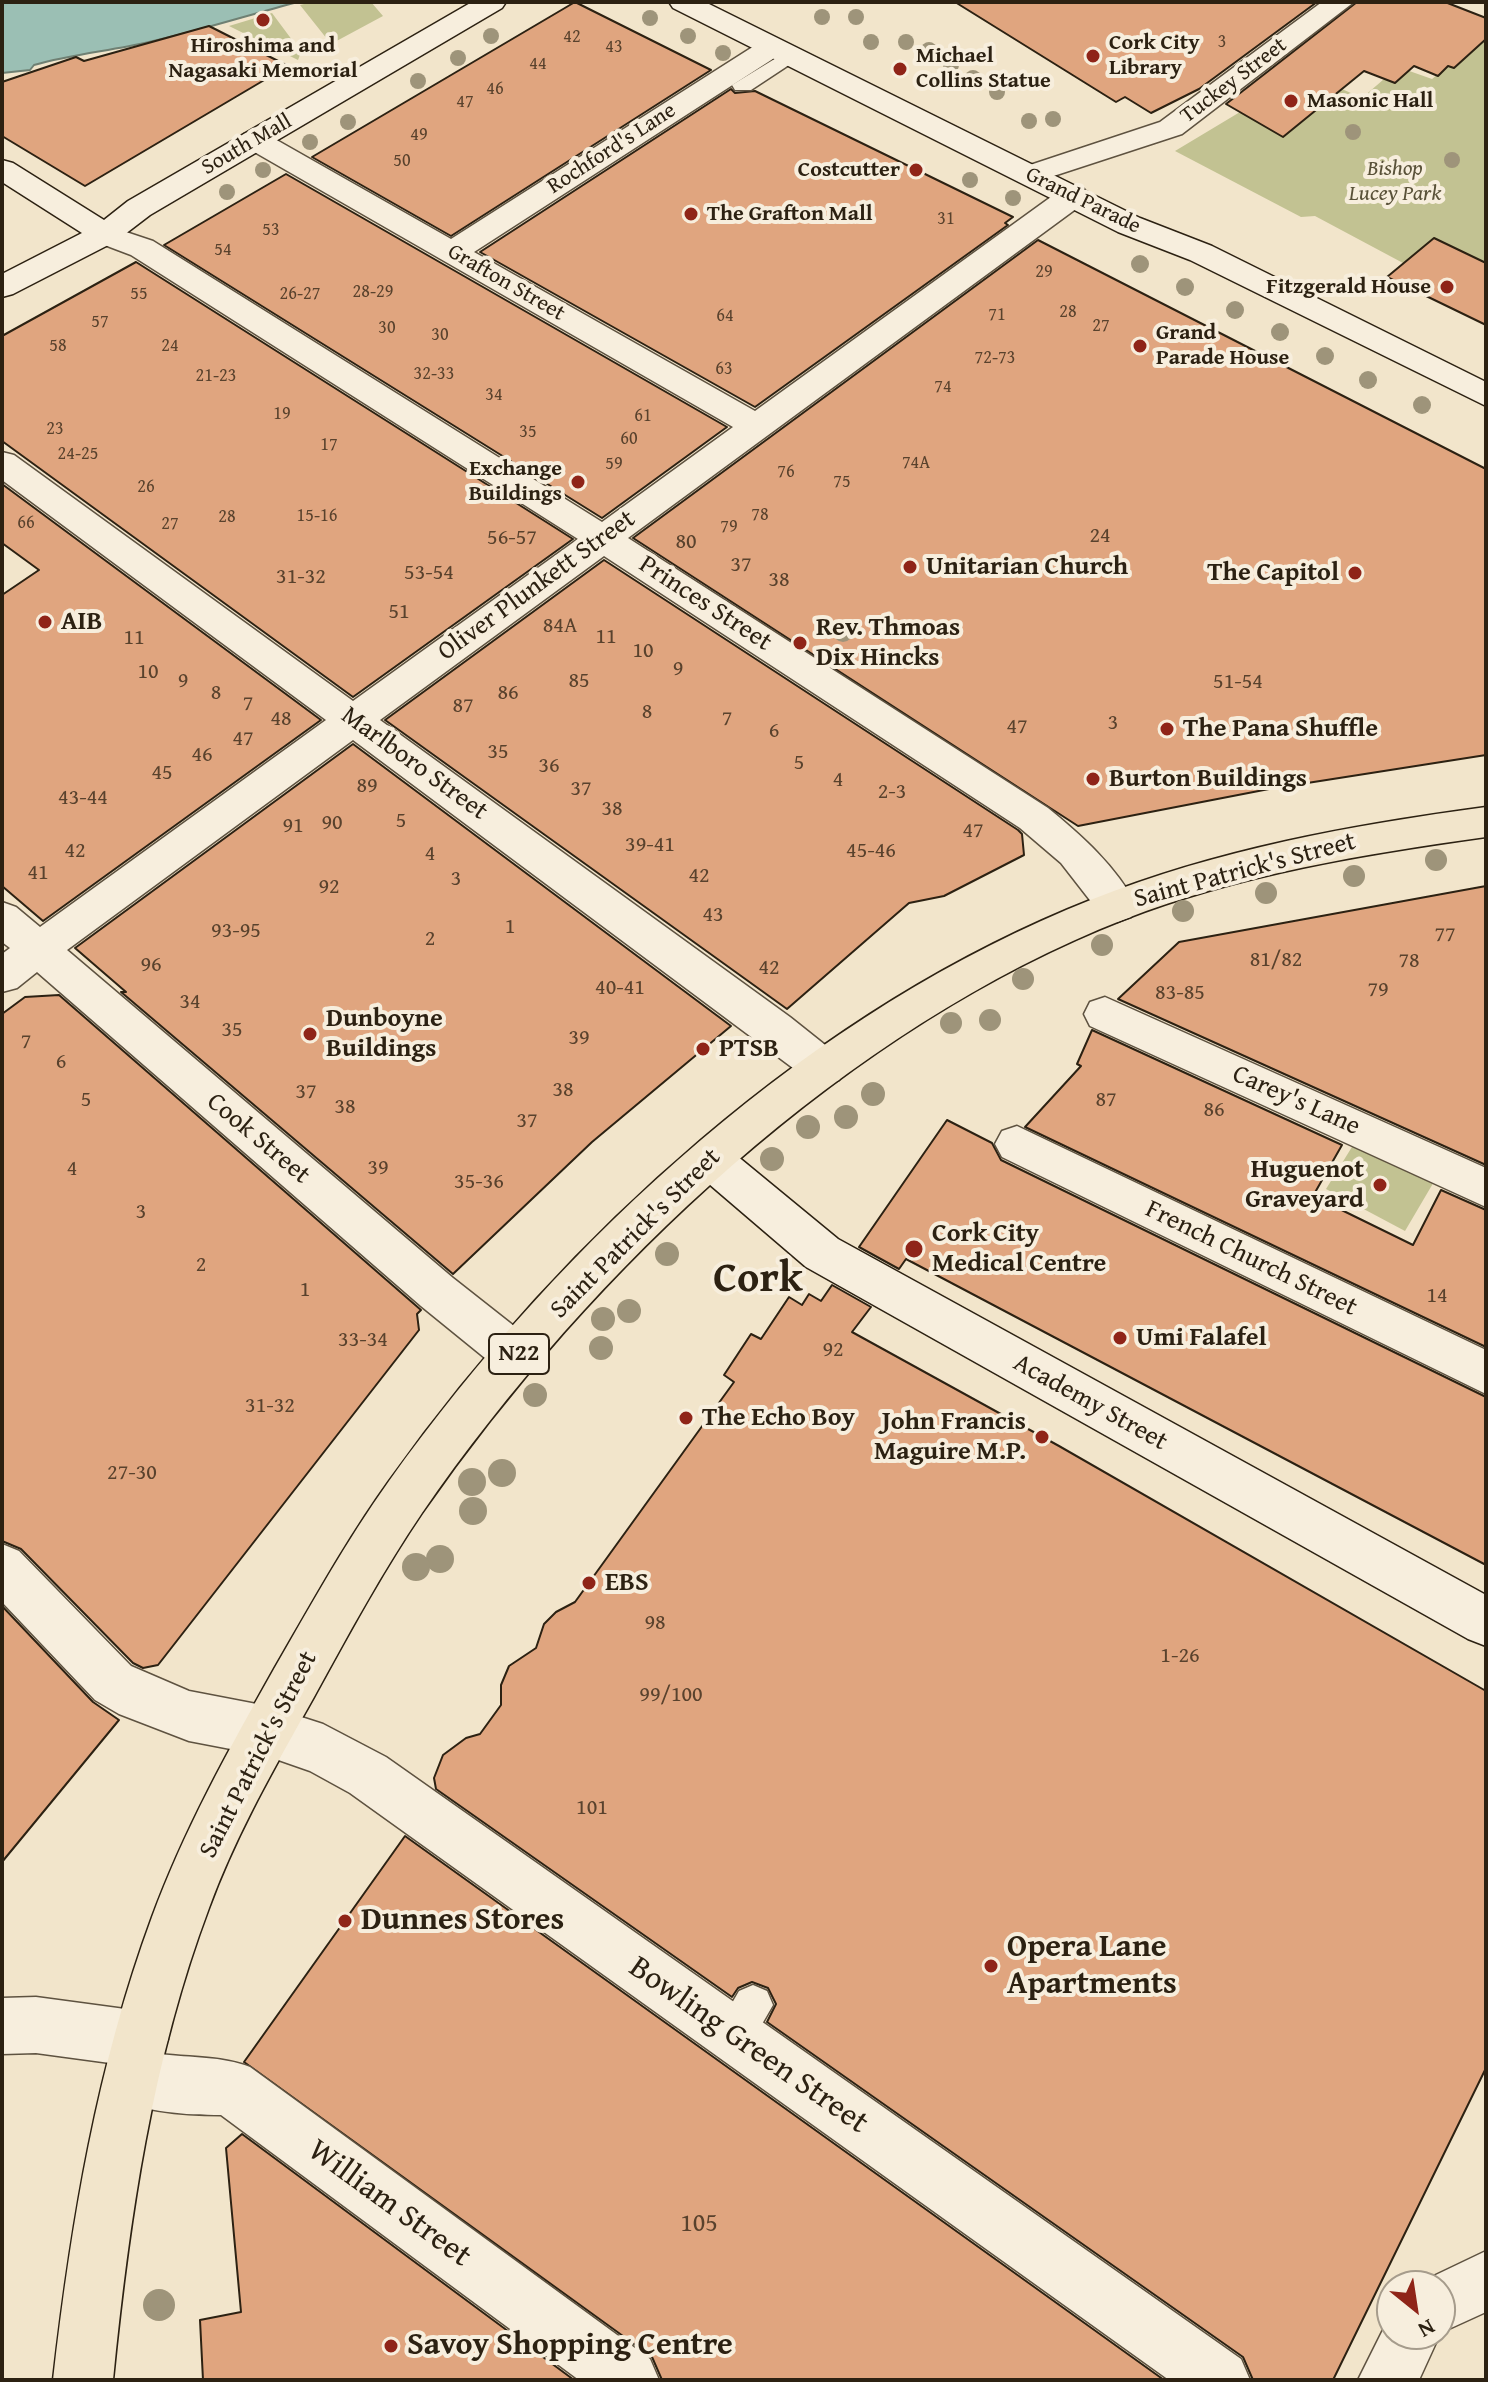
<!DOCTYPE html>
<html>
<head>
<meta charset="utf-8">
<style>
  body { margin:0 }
  #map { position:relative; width:1488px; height:2382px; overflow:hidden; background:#f2e5cb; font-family:"Gentium Book Plus",serif }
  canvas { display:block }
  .frame { position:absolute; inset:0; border:4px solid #2c2112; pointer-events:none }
  .north { position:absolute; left:1376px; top:2270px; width:80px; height:80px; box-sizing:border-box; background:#f7eedd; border:2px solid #a69c8c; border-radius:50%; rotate:150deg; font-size:22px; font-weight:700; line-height:32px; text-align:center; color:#2c2112 }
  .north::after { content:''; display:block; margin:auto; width:28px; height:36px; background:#8f2418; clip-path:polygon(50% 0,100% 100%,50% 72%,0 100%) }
</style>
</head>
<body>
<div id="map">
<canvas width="1488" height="2382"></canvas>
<div class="frame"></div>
<div class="north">N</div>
</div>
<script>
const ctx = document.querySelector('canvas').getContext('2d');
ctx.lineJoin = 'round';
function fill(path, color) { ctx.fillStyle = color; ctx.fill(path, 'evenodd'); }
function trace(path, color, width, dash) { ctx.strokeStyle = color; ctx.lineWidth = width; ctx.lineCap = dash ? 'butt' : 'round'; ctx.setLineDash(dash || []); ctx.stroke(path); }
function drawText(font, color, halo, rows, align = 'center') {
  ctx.font = font + ' "Gentium Book Plus",serif'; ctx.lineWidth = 8; ctx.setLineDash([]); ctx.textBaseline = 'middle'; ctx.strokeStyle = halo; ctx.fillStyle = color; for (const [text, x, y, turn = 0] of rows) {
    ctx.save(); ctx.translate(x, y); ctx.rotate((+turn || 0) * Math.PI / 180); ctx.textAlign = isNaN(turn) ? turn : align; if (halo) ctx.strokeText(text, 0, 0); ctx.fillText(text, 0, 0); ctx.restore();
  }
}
fill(new Path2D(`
  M312 2H371L383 16 331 44 300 5Z
  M272 13 301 52 298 60 229 26Z
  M1486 39V263H1403L1315 216 1301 217 1175 151 1240 112 1283 137 1342 89 1362 98 1398 67 1432 79 1448 66 1454 68Z
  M1355 1142 1435 1180 1405 1231 1326 1189Z`), '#c2c292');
const water = new Path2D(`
  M2 2H298C248 15 199 31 149 42 110 51 72 54 34 65L30 70 2 73Z`);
fill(water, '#9bbfb4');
trace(water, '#6f8073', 2);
const building = new Path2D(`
  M575 2 711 70 451 236 312 157Z
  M955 2H1317L1199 89 1151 113 1125 97 1116 102Z
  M1357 2H1445L1486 18V39L1454 68 1448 66 1438 76 1414 66 1395 83 1364 71 1283 137 1226 104Z
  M209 26 288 66 85 186 2 136V82L76 57 84 61Z
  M731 89 735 93 755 91 1013 217 1005 223 1008 225 755 407 480 252Z
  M286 174 727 427 602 518 164 245Z
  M1434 238 1486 263V325L1387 277Z
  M1038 240 1486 469V755L1269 789 1078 826 633 538Z
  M136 262 573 539 353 697 2 441V336Z
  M2 484 321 720 43 921 2 886V595L39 570 2 543Z
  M604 560 1018 830 1022 834 1024 855 944 896 909 903 787 1009 385 720Z
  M353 744 731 1026 592 1142 453 1274 121 992H126L75 948Z
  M1486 886V1165L1118 999 1179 942Z
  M59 995 421 1310 417 1314 419 1330 158 1665 143 1668 133 1663 21 1549 2 1541V1014L25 997Z
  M1092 1030 1342 1145 1313 1196 1413 1245 1441 1190 1486 1210V1347L1025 1127 1081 1066 1077 1064Z
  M947 1120 992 1143 1001 1160 1486 1397V1565L906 1259 899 1269 859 1247Z
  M832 1285 871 1307 852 1332 1059 1446 1486 1691V2068L1333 2380H1253L1243 2357 767 2022 776 2004 768 1988 752 1982 738 1988 732 1997 436 1789 434 1778 443 1755 466 1738 480 1734 501 1705V1685L509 1666 536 1648 544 1624 556 1612 575 1602 734 1382 724 1375 751 1334 761 1339 789 1297 802 1305 809 1294 821 1301Z
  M2 1606 93 1702 119 1720 2 1862Z
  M405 1836 1164 2380H662L652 2357 244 2062Z
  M242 2134 574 2380H203L200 2320 241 2312 226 2148Z`);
fill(building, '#e0a57f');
trace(building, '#2c2112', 2);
const lane = new Path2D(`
  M791 49 798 51 801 55 798 59 751 90H735L732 85Z
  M753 1985 767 1991 773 2005 747 2050 733 2056 719 2050 713 2036 739 1991Z`);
const street = new Path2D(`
  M1322 2H1354L1182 134 1029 184 1018 181 1014 175 1018 169 1160 122Z
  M772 38 782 41 786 47 782 53 474 252 755 411 1062 189 1073 187 1084 189 1088 196 1084 203 628 538 1048 808C1082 836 1116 866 1137 906L1131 917 1117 922 1103 917 1061 863 1020 828 604 556 380 720 790 1017 839 1056 845 1068 839 1080 824 1085 809 1080 353 740 67 950 453 1278 533 1341 540 1356 533 1371 517 1377 501 1371 421 1306 37 972 17 988 2 992V954L10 948 2 942V902L16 907 40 927 326 720 2 480V452L14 455 353 701 578 539 131 255 94 241 89 234 94 227 105 225 153 241 602 522 733 427 244 146 240 140 244 134 255 131 266 134 451 239 762 41Z
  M1105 997 1486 1168V1207L1090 1026 1084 1014 1090 1002Z
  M1017 1126 1486 1350V1394L1002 1157 995 1144 1002 1131Z
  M2 1544 19 1551 131 1666 189 1691 267 1706 323 1724 386 1757 1241 2359 1250 2380H1169L350 1793 310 1771 267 1756 189 1741 119 1714 95 1700 2 1602Z
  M36 1997 140 2011 160 2019 168 2039 161 2054C191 2058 222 2056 250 2067L650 2359 659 2380H579L221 2115C185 2115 146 2112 112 2098L104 2078 110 2063 36 2053 2 2054V1998Z
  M1486 2251V2312L1440 2333V2286H1418L1419 2283Z
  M1392 2312V2334H1440L1419 2380H1358Z`);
const secondary = new Path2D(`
  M472 2H506L502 8 150 215 116 241 13 294 2 297V274L82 233 2 182V160L13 163 104 220 128 201Z
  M669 2H705L1140 218 1212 246 1486 382V406L1190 260 1118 232 673 8Z
  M710 1141 725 1146 838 1239 1486 1595V1646L1468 1639 806 1267 695 1172 688 1159 695 1146Z`);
const highway = new Path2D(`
  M1486 807V837C1364 854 1241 874 1125 919 846 1028 591 1269 422 1513 382 1572 348 1635 314 1697 276 1765 236 1834 209 1908 152 2059 129 2220 113 2380H53C71 2223 97 2066 152 1917 184 1830 229 1749 274 1669 311 1605 346 1541 389 1481 563 1238 811 1010 1093 899 1219 849 1352 825 1486 807Z`);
trace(lane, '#5e5240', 3);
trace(street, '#5e5240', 3);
trace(secondary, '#2c2112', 3);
trace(highway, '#2c2112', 3);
fill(lane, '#f7eedd');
fill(street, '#f7eedd');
fill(secondary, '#f7eedd');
fill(highway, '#f2e5cb');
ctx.fillStyle = '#9e947a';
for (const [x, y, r] of [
  [822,17,8],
  [856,17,8],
  [650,18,8],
  [491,36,8],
  [688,36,8],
  [871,42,8],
  [906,42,8],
  [929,50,8],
  [723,53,8],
  [458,58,8],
  [951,65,8],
  [973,78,8],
  [418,81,8],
  [997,92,8],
  [1053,119,8],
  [1029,121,8],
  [348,122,8],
  [1353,132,8],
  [310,142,8],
  [1452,160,8],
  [263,170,8],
  [970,180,8],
  [227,192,8],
  [1013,198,8],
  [1140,264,9],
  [1185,287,9],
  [1235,310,9],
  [1280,332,9],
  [1325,356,9],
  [1368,380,9],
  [1422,405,9],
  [843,632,10],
  [1436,860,11],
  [1354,876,11],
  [1266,893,11],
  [1183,911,11],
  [1102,945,11],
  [1023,979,11],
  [990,1020,11],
  [951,1023,11],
  [873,1094,12],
  [846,1117,12],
  [808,1127,12],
  [772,1159,12],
  [667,1254,12],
  [629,1311,12],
  [603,1319,12],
  [601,1348,12],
  [535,1395,12],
  [502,1473,14],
  [472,1482,14],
  [473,1511,14],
  [440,1559,14],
  [416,1567,14],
  [159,2305,16]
]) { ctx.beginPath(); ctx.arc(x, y, r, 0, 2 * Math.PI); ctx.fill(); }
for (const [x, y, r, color] of [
  [263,20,8,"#8f2418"],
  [1093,56,8,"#8f2418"],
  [900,69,8,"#8f2418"],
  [1291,101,8,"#8f2418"],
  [916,170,8,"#8f2418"],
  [691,214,8,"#8f2418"],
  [1447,287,8,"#8f2418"],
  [1140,346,8,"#8f2418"],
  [578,482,8,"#8f2418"],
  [910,567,8,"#8f2418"],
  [1355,573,8,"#8f2418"],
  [45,622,8,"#8f2418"],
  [800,643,8,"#8f2418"],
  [1167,729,8,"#8f2418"],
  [1093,779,8,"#8f2418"],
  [310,1034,8,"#8f2418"],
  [703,1049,8,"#8f2418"],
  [1380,1185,8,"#8f2418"],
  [914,1249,10,"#8f2418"],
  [1120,1338,8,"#8f2418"],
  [686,1418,8,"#8f2418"],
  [1042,1437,8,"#8f2418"],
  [589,1583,8,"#8f2418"],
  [345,1921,8,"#8f2418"],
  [991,1966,8,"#8f2418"],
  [391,2346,8,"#8f2418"]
]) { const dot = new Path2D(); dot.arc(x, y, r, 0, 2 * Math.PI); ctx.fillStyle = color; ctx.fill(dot); trace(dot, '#f7eedd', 3); }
drawText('18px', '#59422d', null, [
  ["42",572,37],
  ["3",1222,42],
  ["43",614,47],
  ["44",538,64],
  ["46",495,89],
  ["47",465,102],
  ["49",419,135],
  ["50",402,161],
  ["31",946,219],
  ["53",271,230],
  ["54",223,250],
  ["29",1044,272],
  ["28-29",373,292],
  ["55",139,294],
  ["26-27",300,294],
  ["28",1068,312],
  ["71",997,315],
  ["64",725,316],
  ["57",100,322],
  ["27",1101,326],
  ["30",387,328],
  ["30",440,335],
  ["58",58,346],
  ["24",170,346],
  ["72-73",995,358],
  ["63",724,369],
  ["32-33",434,374],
  ["21-23",216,376],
  ["74",943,387],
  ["34",494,395],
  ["19",282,414],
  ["61",643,416],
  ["23",55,429],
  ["35",528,432],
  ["60",629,439],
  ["17",329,445],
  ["24-25",78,454],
  ["74A",916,463],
  ["59",614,464],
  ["76",786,472],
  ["75",842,482],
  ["26",146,487],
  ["78",760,515],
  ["15-16",317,516],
  ["28",227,517],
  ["66",26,523],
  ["27",170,524],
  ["79",729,527]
]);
drawText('bold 22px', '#2c2112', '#f7eedd', [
  ["Cork City",1109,43],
  ["Library",1109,68],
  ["Hiroshima and",263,46,"center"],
  ["Nagasaki Memorial",263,71,"center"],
  ["Michael",916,56],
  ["Collins Statue",916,81],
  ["Masonic Hall",1307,101],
  ["Costcutter",900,170,"right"],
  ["The Grafton Mall",707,214],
  ["Fitzgerald House",1431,287,"right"],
  ["Grand",1156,333],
  ["Parade House",1156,358],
  ["Exchange",562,469,"right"],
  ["Buildings",562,494,"right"]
], 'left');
drawText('22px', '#2c2112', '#f7eedd', [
  ["Tuckey Street",1234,81,-37],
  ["South Mall",247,145,-30],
  ["Rochford's Lane",612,149,-33],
  ["Grand Parade",1083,201,26],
  ["Grafton Street",506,283,30]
]);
drawText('italic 22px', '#595138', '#f7eedd', [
  ["Bishop",1395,169],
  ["Lucey Park",1395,194]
]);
drawText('22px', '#59422d', null, [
  ["24",1100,536],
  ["56-57",512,538],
  ["80",686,542],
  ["37",741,565],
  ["53-54",429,573],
  ["31-32",301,577],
  ["38",779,580],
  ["51",399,612],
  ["84A",560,626],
  ["11",606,637],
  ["11",134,638],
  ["10",643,651],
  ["9",678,669],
  ["10",148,672],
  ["9",183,681],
  ["85",579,681],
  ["51-54",1238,682],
  ["8",216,693],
  ["86",508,693],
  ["7",248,704],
  ["87",463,706],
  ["8",647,712],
  ["48",281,719],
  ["7",727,719],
  ["3",1113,723],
  ["47",1017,727],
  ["6",774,731],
  ["47",243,739],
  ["35",498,752],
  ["46",202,755],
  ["5",799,763],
  ["36",549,766],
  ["45",162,773],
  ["4",838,780],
  ["89",367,786],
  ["37",581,789],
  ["2-3",892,792],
  ["43-44",83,798],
  ["38",612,809],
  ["5",401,821],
  ["90",332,823],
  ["91",293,826],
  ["47",973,831],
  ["39-41",650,845],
  ["42",75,851],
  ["45-46",871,851],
  ["4",430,854],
  ["41",38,873],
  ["42",699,876],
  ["3",456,879],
  ["92",329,887],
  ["43",713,915],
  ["1",510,927],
  ["93-95",236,931],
  ["77",1445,935],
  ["2",430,939],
  ["81/82",1276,960],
  ["78",1409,961],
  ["96",151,965],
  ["42",769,968],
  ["40-41",620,988],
  ["79",1378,990],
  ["83-85",1180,993],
  ["34",190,1002],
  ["35",232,1030],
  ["39",579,1038],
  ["7",26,1042],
  ["6",61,1062],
  ["38",563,1090],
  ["37",306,1092],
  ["5",86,1100],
  ["87",1106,1100],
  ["38",345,1107],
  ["86",1214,1110],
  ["37",527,1121],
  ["39",378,1168],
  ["4",72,1169],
  ["35-36",479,1182],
  ["3",141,1212],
  ["2",201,1265],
  ["1",305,1290],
  ["14",1437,1296],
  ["33-34",363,1340],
  ["92",833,1350],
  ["31-32",270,1406],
  ["27-30",132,1473],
  ["98",655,1623],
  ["1-26",1180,1656],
  ["99/100",671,1695],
  ["101",592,1808]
]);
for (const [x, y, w] of [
  [519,1354,60]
]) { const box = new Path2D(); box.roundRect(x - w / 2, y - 20, w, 40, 6); ctx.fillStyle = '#f7eedd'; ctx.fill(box); trace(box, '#2c2112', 2); }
drawText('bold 24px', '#2c2112', null, [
  ["N22",519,1354]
]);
drawText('bold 26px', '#2c2112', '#f7eedd', [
  ["Unitarian Church",926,567],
  ["The Capitol",1339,573,"right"],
  ["AIB",61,622],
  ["Rev. Thmoas",816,628],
  ["Dix Hincks",816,658],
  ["The Pana Shuffle",1183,729],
  ["Burton Buildings",1109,779],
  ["Dunboyne",326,1019],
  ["Buildings",326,1049],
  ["PTSB",719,1049],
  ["Huguenot",1364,1170,"right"],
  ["Graveyard",1364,1200,"right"],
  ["Cork City",932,1234],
  ["Medical Centre",932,1264],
  ["Umi Falafel",1136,1338],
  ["The Echo Boy",702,1418],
  ["John Francis",1026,1422,"right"],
  ["Maguire M.P.",1026,1452,"right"],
  ["EBS",605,1583]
], 'left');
drawText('26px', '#2c2112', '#f7eedd', [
  ["Oliver Plunkett Street",537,586,-36],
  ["Princes Street",705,604,33],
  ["Marlboro Street",414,764,36],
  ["Saint Patrick's Street",1245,871,-15],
  ["Carey's Lane",1296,1101,24],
  ["Cook Street",258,1139,40],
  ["Saint Patrick's Street",636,1234,-45],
  ["French Church Street",1251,1259,26],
  ["Academy Street",1090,1403,29],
  ["Saint Patrick's Street",259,1755,-63]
]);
drawText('26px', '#59422d', null, [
  ["105",699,2224]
]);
drawText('bold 32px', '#2c2112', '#f7eedd', [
  ["Dunnes Stores",361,1921],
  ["Opera Lane",1007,1948],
  ["Apartments",1007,1985],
  ["Savoy Shopping Centre",407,2346]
], 'left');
drawText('32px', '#2c2112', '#f7eedd', [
  ["Bowling Green Street",748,2046,35],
  ["William Street",389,2204,36]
]);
drawText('bold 42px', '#2c2112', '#f7eedd', [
  ["Cork",758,1280]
]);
</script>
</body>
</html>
